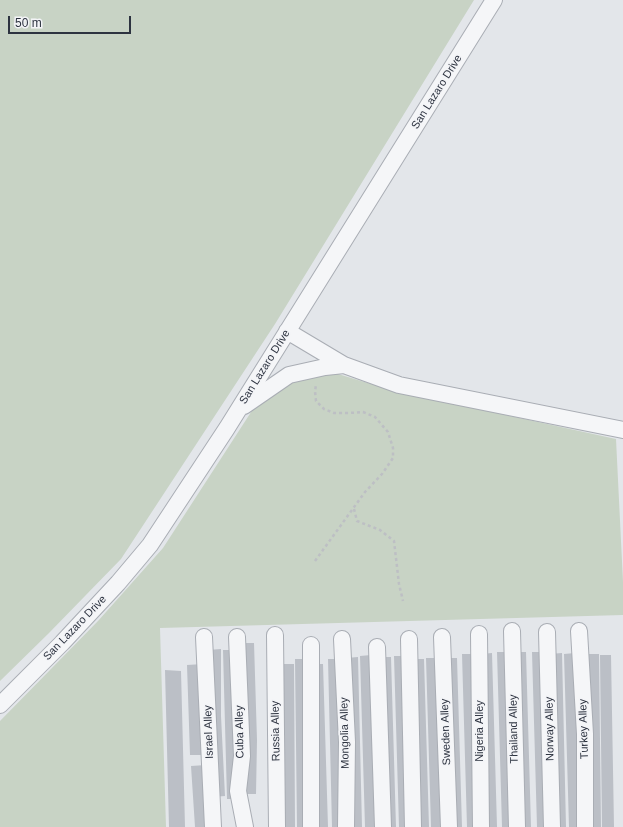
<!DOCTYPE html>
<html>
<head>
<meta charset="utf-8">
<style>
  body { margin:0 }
  #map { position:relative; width:623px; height:827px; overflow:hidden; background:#e3e6ea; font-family:Arial,sans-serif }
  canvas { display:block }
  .scale { position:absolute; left:8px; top:16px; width:123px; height:18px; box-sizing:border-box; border:2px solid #2d3340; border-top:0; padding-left:5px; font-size:12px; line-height:14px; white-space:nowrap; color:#2d3340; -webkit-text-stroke:3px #f3f4f7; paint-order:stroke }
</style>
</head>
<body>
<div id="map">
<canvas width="623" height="827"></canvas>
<div class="scale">50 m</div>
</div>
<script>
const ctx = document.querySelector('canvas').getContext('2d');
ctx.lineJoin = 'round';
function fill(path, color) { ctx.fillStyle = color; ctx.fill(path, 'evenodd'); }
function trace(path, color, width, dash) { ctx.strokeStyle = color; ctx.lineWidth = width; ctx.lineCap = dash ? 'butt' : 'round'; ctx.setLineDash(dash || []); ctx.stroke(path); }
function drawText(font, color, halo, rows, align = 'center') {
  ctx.font = font + ' Arial,sans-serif'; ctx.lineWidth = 3; ctx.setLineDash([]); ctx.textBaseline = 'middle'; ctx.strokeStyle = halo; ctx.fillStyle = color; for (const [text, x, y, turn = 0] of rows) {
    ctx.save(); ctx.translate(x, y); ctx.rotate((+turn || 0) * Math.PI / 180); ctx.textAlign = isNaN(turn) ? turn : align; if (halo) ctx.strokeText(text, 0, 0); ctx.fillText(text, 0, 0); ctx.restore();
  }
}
fill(new Path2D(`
  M0 0H474L275 324 121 559 49 633 0 681Z
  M338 374 391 390 616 439 623 582V615L160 628 166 827H0V721L98 621 163 548 255 406 293 377Z`), '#c8d3c5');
fill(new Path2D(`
  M240 643H254L257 740 256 794H242Z
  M221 649V716L225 796 212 797 208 650Z
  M223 650H236L239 799H227Z
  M497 652H508L513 827H502Z
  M515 652H526L531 827H520Z
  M532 652H543L548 827H537Z
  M492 653 497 827H486L481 654Z
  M562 653 566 827H555L550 654Z
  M575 653 580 827H569L564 654Z
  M462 654H473L478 827H467Z
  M587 654H599L601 827H590Z
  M371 655 376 827H365L360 656Z
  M600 655H611L614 827H602Z
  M394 656H406L410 827H399Z
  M358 657 362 827H351L346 658Z
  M380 657H391L396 827H385Z
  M426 658H438L442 827H431Z
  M446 658H457L462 827H450Z
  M295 659H306L308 827H297Z
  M328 659H339L343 827H332Z
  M413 659H424L429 827H418Z
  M203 664 205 755H190L187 665Z
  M277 664H294L295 827H279Z
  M312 664H323L328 827H316Z
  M165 670 181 671 185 827H169Z
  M206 765 210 827H195L191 766Z`), '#bbbfc6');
const minor = new Path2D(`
  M287 331 344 365 399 385 623 430
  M244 406 289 375 325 367 344 365
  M512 631 517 827
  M579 631 585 734V827
  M547 632 552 827
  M479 634 481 827
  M275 635 277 827
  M204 637 213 827
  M237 637 242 756 238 791 245 827
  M442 637 449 827
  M342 639 347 742 346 827
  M409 639 413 827
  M311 645V827
  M377 647 383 827
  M0 705 62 643 118 583 150 545 227 428 494 0`);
trace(minor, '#a9adb4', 18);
trace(new Path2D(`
  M354 509 357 521 380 530 394 541 399 584 403 601
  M315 561 365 492 382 474 393 458V448L388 432 375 417 363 412 349 413H334L324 409 316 401 315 391 316 385`), '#bdbfc4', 2.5, [3, 3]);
trace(minor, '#f5f6f8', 16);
drawText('11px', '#2d3340', '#f3f4f7', [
  ["San Lazaro Drive",437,92,-58],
  ["San Lazaro Drive",265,367,-58],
  ["San Lazaro Drive",75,628,-46],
  ["Thailand Alley",514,729,-91],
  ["Norway Alley",550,729,-91],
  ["Turkey Alley",584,729,-92],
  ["Russia Alley",276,731,-91],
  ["Nigeria Alley",480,731,-90],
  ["Israel Alley",209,732,-92],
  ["Cuba Alley",240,732,-91],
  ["Sweden Alley",446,732,-92],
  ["Mongolia Alley",345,733,-91]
]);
</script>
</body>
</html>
